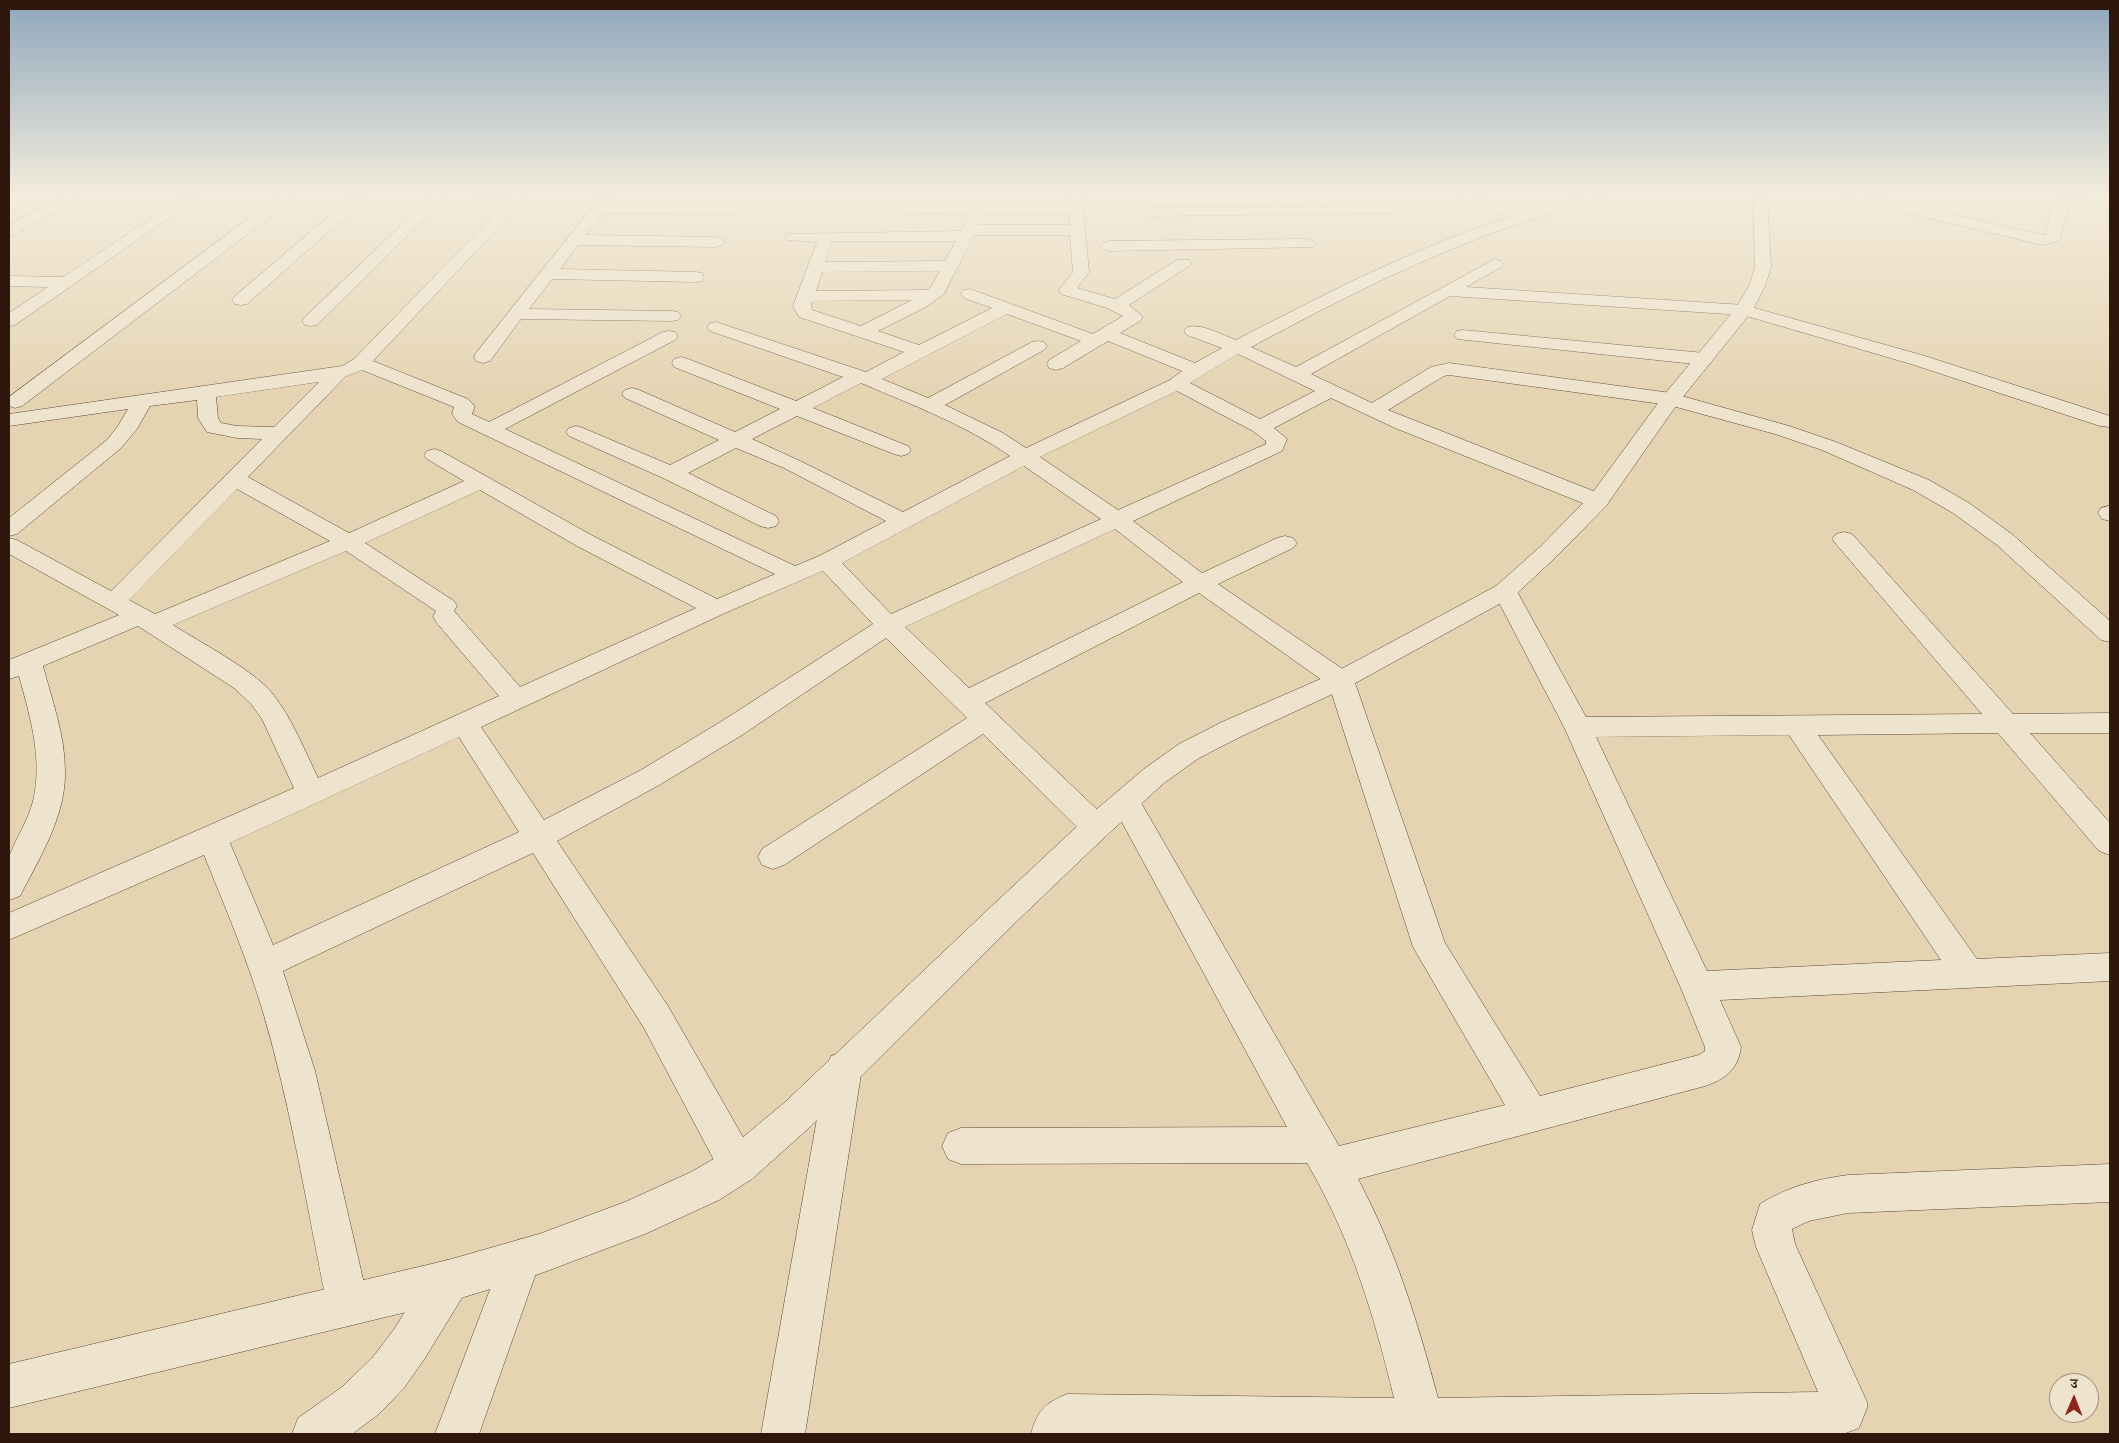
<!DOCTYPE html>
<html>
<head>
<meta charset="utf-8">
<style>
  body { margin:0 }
  #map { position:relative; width:2119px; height:1443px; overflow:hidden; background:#e5d4b2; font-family:"IM FELL Double Pica","Noto Serif Devanagari",serif }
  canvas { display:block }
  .frame { position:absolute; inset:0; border:10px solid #30170b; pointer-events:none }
  .north { position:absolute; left:2049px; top:1373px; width:50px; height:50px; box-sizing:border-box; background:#eee3cd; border:1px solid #a2917f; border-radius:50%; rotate:1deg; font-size:14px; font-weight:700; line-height:20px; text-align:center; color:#30170b }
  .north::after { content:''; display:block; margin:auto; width:18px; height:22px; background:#8f2418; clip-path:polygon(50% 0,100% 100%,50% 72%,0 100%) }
</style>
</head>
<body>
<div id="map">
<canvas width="2119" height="1443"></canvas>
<div class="frame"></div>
<div class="north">उ</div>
</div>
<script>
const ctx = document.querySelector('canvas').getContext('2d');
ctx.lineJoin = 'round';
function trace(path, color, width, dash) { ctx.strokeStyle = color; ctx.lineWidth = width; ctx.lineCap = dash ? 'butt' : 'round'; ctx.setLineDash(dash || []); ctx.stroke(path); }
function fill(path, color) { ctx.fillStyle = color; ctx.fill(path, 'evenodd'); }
const minor = new Path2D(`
  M63 195H80L78 198 14 235 9 237V226Z
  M186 195H202L15 325 9 326V313L48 287 9 286V276L63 277Z
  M280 195H299L22 406 15 408 9 406V397Z
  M354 195H370L247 304 241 305 235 304 232 300 235 296Z
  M433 195H448L317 325 311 326 305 325 302 321 305 317Z
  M477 195H524L526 198 373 361 468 399 475 406 472 414 489 422 663 332 669 331 675 332 678 336 675 340 505 429 795 566 819 556 886 521 784 468 736 448 688 473 776 516 779 521 776 526 768 528 760 526 663 478 569 436 566 432 569 428 576 426 583 428 670 465 719 440 625 398 622 394 625 390 632 388 639 390 735 432 780 409 674 367 672 363 674 359 681 357 688 359 796 401 843 377 710 331 707 327 710 323 716 322 866 372 904 352 799 317 793 306 817 242 787 240 785 237 787 234 961 231 970 214 878 212 876 209 878 206 883 205H1068V199L1070 196H1080L1082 199 1089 272 1077 288 1115 299 1177 260H1189L1191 263 1189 266 1129 305 1143 317 1140 321 1120 333 1195 363 1222 348 1187 335 1184 331 1187 327C1202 323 1222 335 1236 340 1325 294 1415 247 1511 217L1456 198 1454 195H1475L1527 212 1584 195H1606L1604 198C1560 211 1517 223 1474 240 1397 270 1324 308 1251 347L1296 367 1495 259 1501 261 1503 264 1501 267 1466 287 1744 305 1925 356 2110 416V427L2100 426 1911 364 1743 315 1450 296 1311 374 1372 403 1431 367 1449 363 1671 393 1789 426 1836 442 1929 480 1969 503 2013 535 2110 621V642L2101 640 1997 545 1953 513 1913 490 1822 450 1775 434 1669 405 1449 375 1444 376 1388 410 1606 496 1609 501 1606 506 1598 508 1590 506 1395 428 1331 398 1274 428 1287 439 1282 451 1133 521 1202 573 1277 538 1285 536 1293 538 1297 543 1293 548 1218 584 1350 674 1354 680 1445 943 1540 1096 1699 1055 1705 1051V1047L1680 986 1564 727 1493 591 1496 586 1505 584 1514 586 1586 717 1982 714 1836 544 1832 539 1836 534 1844 532 1852 534 2013 714 2110 713V733H2030L2110 823V855L2099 851 1998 733 1818 735 1977 959 2110 953V981L1720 1000 1741 1047C1738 1070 1725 1079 1705 1086L1358 1179C1395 1248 1418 1323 1438 1398L1818 1392 1756 1247 1752 1230 1760 1204C1787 1187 1817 1179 1848 1175L2110 1164V1202L1848 1213 1809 1221 1792 1229 1795 1244 1867 1402V1408L1859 1428 1843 1434H1031C1037 1411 1045 1403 1067 1394L1394 1398C1374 1315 1351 1238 1307 1163L961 1164 948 1159 942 1146 948 1133 961 1128 1287 1127 1111 802 1116 794 1126 791 1136 794 1339 1146 1505 1105 1413 947 1329 685 1199 593 985 703 1107 819 1111 827 1107 835 1096 838 1085 835 983 734 784 865 773 869 762 865 758 857 762 849 967 718 886 638 742 735 661 784 557 841 668 1006 752 1153 757 1166 752 1179 738 1185 724 1179 644 1028 533 853 283 971 315 1071 369 1305 363 1320 348 1326 333 1320 327 1305C307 1207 291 1107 263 1012 247 958 225 907 204 855L9 940V913L294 788 262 719 251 704 234 688 138 626 43 666C52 700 65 735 65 771 66 816 40 857 20 896L9 900C9 887 5 869 9 857 16 838 28 821 33 801 43 759 30 716 19 676L9 679V660L119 615 9 554V538L17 540 111 591 262 439 237 438 207 432 198 418 197 400 150 406 137 429 121 448 17 534 9 536V518L107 440 118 426 128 409 9 426V414L342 366 354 359 509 200 479 198ZM985 214H1069L1070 225H979ZM974 235H1070L1073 272 1059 290 1061 294 1107 308 1123 316 1093 334 970 289 964 290 961 294 964 298 992 308 919 345 878 331 926 307 944 294ZM832 241H956L945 261 825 262ZM940 271 931 287 927 290 816 291 822 272ZM912 300 861 326 812 310 811 306 812 301ZM1007 314 1081 341 1049 360 1047 364 1049 368 1056 370 1063 368 1108 341 1182 371 1170 380 1026 448 1003 433 945 405 1044 350 1047 346 1044 342 1038 341 1032 342 928 398 882 379ZM1238 354 1315 391 1260 419 1190 383ZM362 370 454 407 452 414 458 422 775 574 717 599 593 536 441 451 434 449 427 451 424 455 427 459 464 481 349 533 248 477 345 377ZM319 382 274 427 237 426 221 423 218 418 216 397ZM861 383C912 405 964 424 1010 456L903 512 798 460 752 439 797 416 894 454 901 456 908 454 911 450 908 446 813 408ZM1177 391 1253 431 1266 441V444L1118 510 1040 457ZM1024 466 1101 519 891 614 842 563ZM237 489 330 541 155 614 129 600ZM480 490 577 546 696 608 520 687 454 611 457 606 454 601 365 543ZM1115 529 1183 582 969 688 905 627ZM346 551 436 611 433 616 436 622 499 696 318 778C304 749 292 718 272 693 252 669 201 643 173 625ZM823 571 873 624 722 721 641 770 544 820 481 727 725 613ZM1789 735 1941 960 1707 971 1596 737ZM459 737 519 832 273 945 230 843Z
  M602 195H616L610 204 734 206 739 207 741 210 739 213 734 214 603 213 586 235 716 237 722 239 724 242 722 245 716 247 578 245 560 269 696 272 702 273 704 277 702 281 696 282 552 279 529 309 672 311 678 312 681 316 678 320 672 321 521 319 490 361 483 363 476 361 474 357 476 353Z
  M1841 195H1866L2043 235H2045C2049 222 2051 200 2065 197L2110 203V211L2069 206 2060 238 2058 241 2043 245 1848 199 1843 198Z
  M1389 206 1394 207 1396 210 1394 213 1149 216 1144 215 1142 212 1144 209 1149 208Z
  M1307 239 1313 241 1315 244 1313 247 1109 251 1103 249 1101 246 1103 243 1109 241Z
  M1463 330 1704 353 1711 355 1713 359 1711 363 1704 365 1457 339 1454 335 1457 331Z
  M2109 506 2110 507V521L2102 519 2098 513 2101 508Z
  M844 1052 857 1056 862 1068 805 1434H761L826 1068 831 1056Z
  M521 1239 535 1245 541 1259 479 1434H435L507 1245Z
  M448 1260 463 1266 469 1281 463 1296 425 1358 404 1388 379 1414 352 1434H292L298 1418 342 1387 373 1357 395 1328 433 1266Z`);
const tertiary = new Path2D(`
  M1753 195H1767L1771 267 1765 286 1753 310 1678 403 1606 506 1557 556 1514 596 1350 686 1242 736 1199 758 1164 783 1107 835 1017 921 810 1127 752 1179 719 1200 645 1234 539 1274 448 1302 9 1408V1364L448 1260 539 1234 625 1202 691 1172 724 1153 784 1103 995 903 1085 819 1144 769 1179 744 1222 722 1332 674 1496 586 1541 546 1590 496 1664 395 1736 308 1749 286 1755 267Z`);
trace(minor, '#5d4635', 1);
trace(tertiary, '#5d4635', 1);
fill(minor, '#eee3cd');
fill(tertiary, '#eee3cd');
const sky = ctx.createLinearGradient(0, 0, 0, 397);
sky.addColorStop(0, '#8ea7bc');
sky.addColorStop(0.49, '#f3ecdc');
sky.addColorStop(1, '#f3ecdc00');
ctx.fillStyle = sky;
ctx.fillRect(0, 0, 2119, 397);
</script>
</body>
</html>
